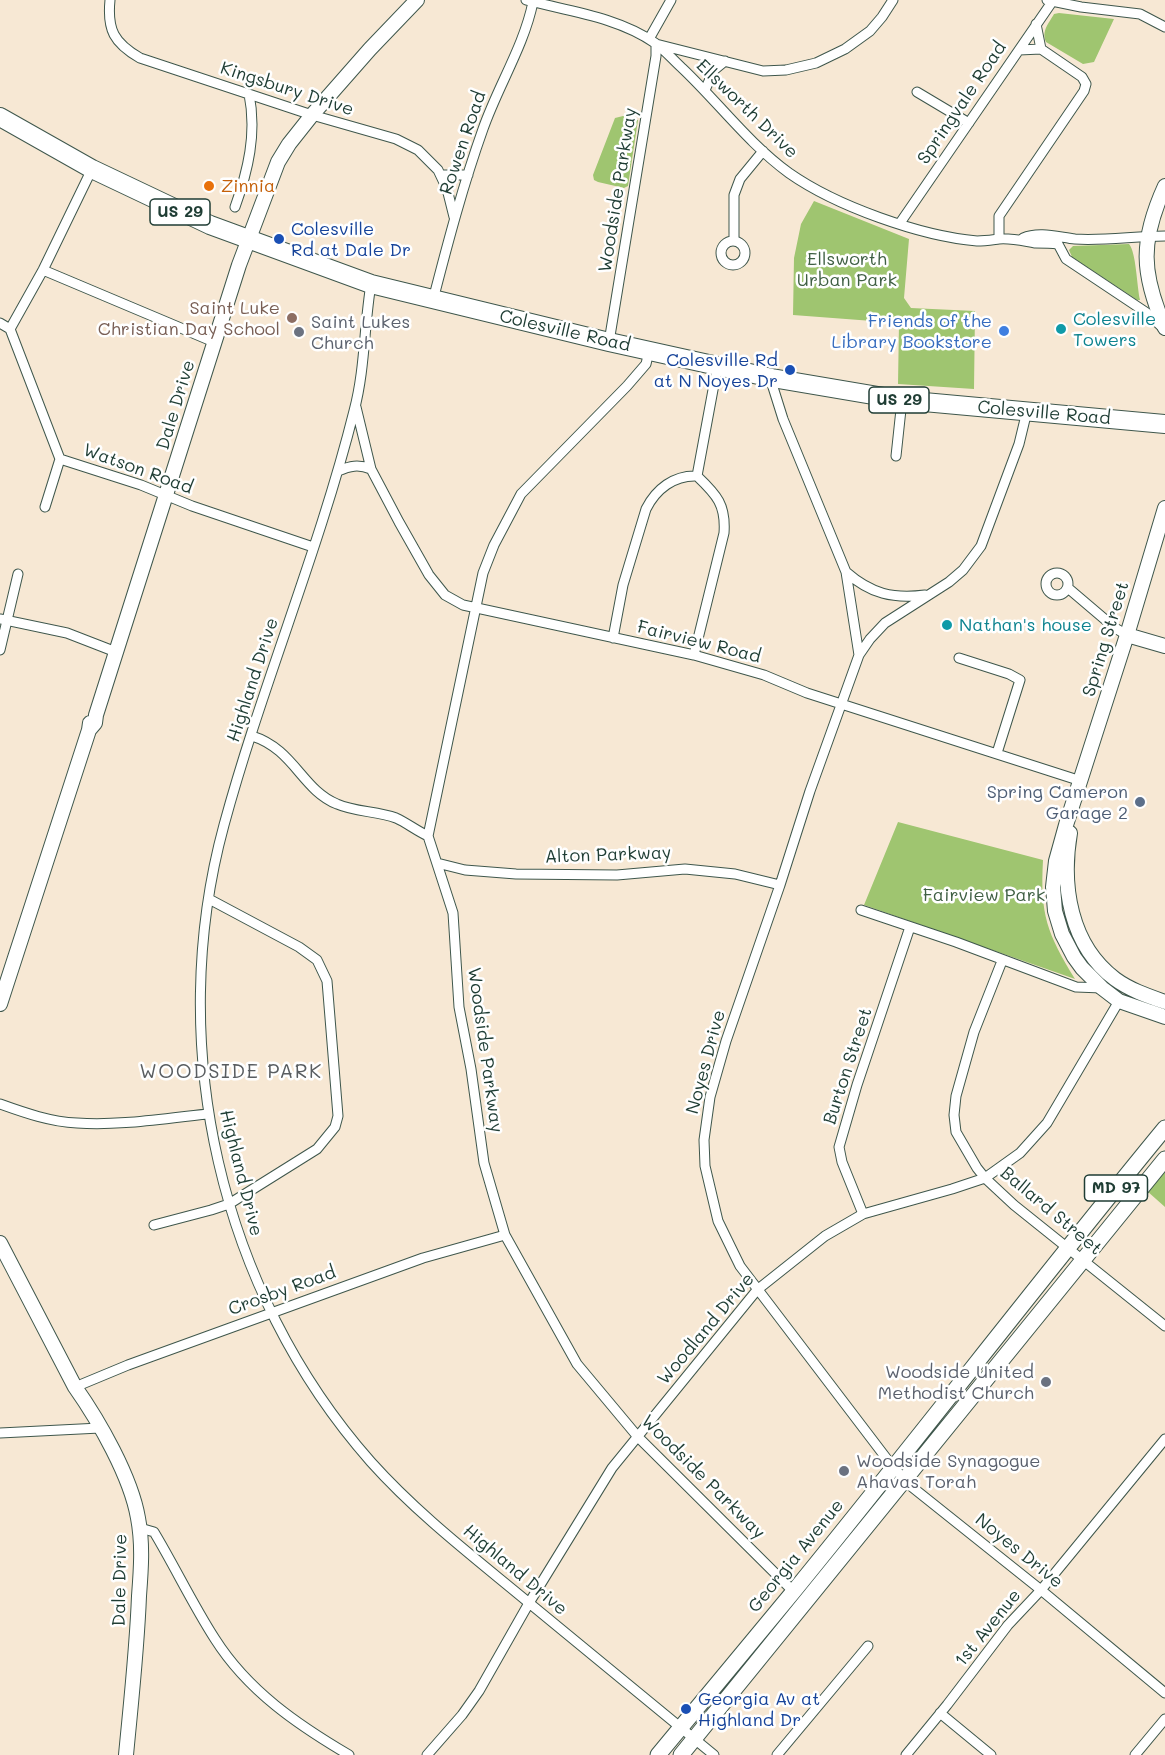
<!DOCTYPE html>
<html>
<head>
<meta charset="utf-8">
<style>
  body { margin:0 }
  canvas { display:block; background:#f7e8d4 }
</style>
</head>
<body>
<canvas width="1165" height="1755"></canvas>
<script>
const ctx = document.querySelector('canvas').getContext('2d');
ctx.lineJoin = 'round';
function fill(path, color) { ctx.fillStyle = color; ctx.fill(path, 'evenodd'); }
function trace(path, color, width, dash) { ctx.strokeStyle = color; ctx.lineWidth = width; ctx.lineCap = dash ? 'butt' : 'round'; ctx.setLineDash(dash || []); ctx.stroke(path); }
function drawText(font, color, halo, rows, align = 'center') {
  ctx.font = font + ' Mali,sans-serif'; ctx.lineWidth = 5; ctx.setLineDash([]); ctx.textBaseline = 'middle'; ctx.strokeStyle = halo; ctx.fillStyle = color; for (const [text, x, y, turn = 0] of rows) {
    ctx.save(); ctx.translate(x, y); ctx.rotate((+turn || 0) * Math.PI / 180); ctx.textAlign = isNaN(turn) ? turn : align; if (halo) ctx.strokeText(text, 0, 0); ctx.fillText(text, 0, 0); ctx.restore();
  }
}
fill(new Path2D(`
  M1059 13 1114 19 1094 62 1083 64 1046 42C1041 31 1049 23 1054 14Z
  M623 116 638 120 628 186 624 188 598 182 594 180 593 175 615 118Z
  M814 201 909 239 904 298 911 308 975 311 974 389 898 384 899 323 793 315 794 258 801 224Z
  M1129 244C1136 251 1137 287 1140 300H1137L1072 257 1069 250 1073 246Z
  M898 822 1043 860C1040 915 1047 933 1075 979L864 905Z
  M1165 1170V1207L1147 1191Z`), '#9fc570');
const street = new Path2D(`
  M110 0C107 30 114 43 140 58L312 115 396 139 418 150 438 170 447 189 454 217
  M526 0C568 11 618 17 655 43 665 50 673 60 682 68 718 102 749 144 789 173 836 206 920 236 977 241 985 241 991 240 999 239 1012 238 1023 241 1035 243 1043 243 1050 243 1058 244L1066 259 1147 313 1163 328
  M1047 0 1081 7 1140 14 1165 27
  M1036 24 1041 49
  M649 39 671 0
  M705 90 714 70 725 61
  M917 92 969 123
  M441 175H468
  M235 207C248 171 257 133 249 94
  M900 223 1052 2
  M1023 238C1039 231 1058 237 1075 239 1104 241 1135 236 1165 236
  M999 239V216L1084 91 1086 84 1082 77 1041 49 1019 50
  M734 241V195L740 179 763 151
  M721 253a12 12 0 1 1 24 0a12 12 0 1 1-24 0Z
  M43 270 214 342
  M371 284C364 326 365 370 354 411 319 551 262 685 224 825 164 1045 220 1291 371 1462 415 1511 466 1551 517 1593 582 1647 648 1701 714 1755
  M433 300C448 242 463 185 483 129 498 86 524 46 533 2
  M0 323 10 329 60 459 141 485 192 506 313 547
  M10 329 43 270 92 169
  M609 342 656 56V44L763 71 786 70 816 63 845 49 870 31 882 17 893 0
  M649 351 646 364 627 386 521 494 494 545 483 573 428 836 453 913 459 1007 471 1069 484 1163 505 1235 577 1364 638 1437 795 1593
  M772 378V384L783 419 846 572 859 655
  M356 407 371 469 399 522 429 575 445 595 463 605 694 655 764 675 807 693 1081 781
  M1027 411 1019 444 981 546 963 570 949 582 885 623 870 639 859 655 810 791 780 885 726 1041 710 1097 704 1140 705 1166 718 1221 740 1266 893 1467 912 1487 1041 1590 1165 1693
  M896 456 902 400
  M338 471C350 466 358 464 371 469
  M697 476 715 379 719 367
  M45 507 60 459
  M846 572C871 594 893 599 925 595
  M1046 584a11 11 0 1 1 22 0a11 11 0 1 1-22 0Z
  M1068 588 1115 628 1127 635
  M0 619 67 633 116 652
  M613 638 623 585 646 509C656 489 674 475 697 476
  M0 650 18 574
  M694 655 724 533C726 505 717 495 697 476
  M959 658 1009 674 1020 680 997 753
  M252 736C294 749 302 790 337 804 355 812 377 811 396 818 407 823 417 831 428 836
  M437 863 465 870 516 874 617 875 685 869 735 874 780 885
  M861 910 956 942 1076 987 1102 988
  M1002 961 974 1032 956 1096 954 1115 956 1132 977 1168 985 1178 1014 1205 1165 1326
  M0 1104C25 1113 51 1122 77 1123 121 1126 165 1118 208 1114
  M863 1214 842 1162 839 1147 857 1085 910 927
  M154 1225 211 1210 229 1204 317 1149 335 1127 338 1116 327 981 317 960 299 947 209 899
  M75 1387 128 1365 423 1258 505 1235
  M0 1433 100 1428
  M140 1528 154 1532C175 1567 193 1605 215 1639 248 1691 298 1725 349 1755
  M940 1713 991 1755
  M427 1755 462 1715 479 1691 529 1603 612 1468 757 1290 825 1236 863 1214 952 1189 985 1178 1020 1153 1047 1123 1119 1001
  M777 1755 868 1646
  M906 1755 947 1705 1008 1625 1041 1590 1165 1439
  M1135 1755 1165 1719`);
const secondary = new Path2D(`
  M1165 186C1140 241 1141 273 1165 328
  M1165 508 1127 635 1066 825 1056 861 1053 887 1055 911 1062 934 1074 957 1082 968 1102 988 1119 1001 1165 1017
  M1127 635 1165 646
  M89 730 95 723 96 715 239 265 278 162 289 144 312 115 370 49 417 0
  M1070 833C1061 886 1070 945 1115 979 1130 990 1148 996 1165 1002
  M0 1004 89 730 90 723
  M0 1243 75 1387C99 1421 131 1477 138 1518 143 1544 141 1570 139 1596 137 1649 131 1702 126 1755`);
const primary = new Path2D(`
  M658 1755C703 1700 749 1646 794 1591 919 1438 1039 1281 1165 1128
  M681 1755 1165 1159`);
const highway = new Path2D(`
  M0 117 92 169 210 225 371 284 609 342 772 378 902 400 1165 424`);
trace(street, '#3f574c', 11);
trace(secondary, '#3f574c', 16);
trace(primary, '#3f574c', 17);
trace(highway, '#3f574c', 20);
trace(street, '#fff', 9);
trace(secondary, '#fff', 14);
trace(primary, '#fff', 15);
trace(highway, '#fff', 18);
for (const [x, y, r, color] of [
  [209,186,6,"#e8710a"],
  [279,239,6,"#1a4fb4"],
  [292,318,6,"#8d6e63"],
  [1061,329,6,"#0f9aa8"],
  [1004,331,6,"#3f7fe0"],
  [299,332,6,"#6b7280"],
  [790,370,6,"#1a4fb4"],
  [947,625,6,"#0f9aa8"],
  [1140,802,6,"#5c6f8a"],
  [1046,1382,6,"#6b7280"],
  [844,1471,6,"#6b7280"],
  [686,1709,6,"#1a4fb4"]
]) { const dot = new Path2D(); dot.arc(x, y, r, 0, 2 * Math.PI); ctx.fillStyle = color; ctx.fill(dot); trace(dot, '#fff', 2); }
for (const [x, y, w] of [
  [180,212,60],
  [899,400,60],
  [1116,1188,63]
]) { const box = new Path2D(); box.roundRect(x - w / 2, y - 13, w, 26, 4.5); ctx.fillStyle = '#fff'; ctx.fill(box); trace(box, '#1f3d34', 1.5); }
drawText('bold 16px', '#1f3d34', null, [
  ["US 29",180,212],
  ["US 29",899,400],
  ["MD 97",1116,1188]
]);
drawText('18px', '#1f3d34', '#fff', [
  ["Kingsbury Drive",287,89,18],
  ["Springvale Road",962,103,-56],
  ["Ellsworth Drive",747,109,44],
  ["Rowen Road",463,143,-71],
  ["Woodside Parkway",618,190,-81],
  ["Colesville Road",565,331,13],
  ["Dale Drive",176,405,-73],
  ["Colesville Road",1044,413,5],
  ["Watson Road",138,469,20],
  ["Spring Street",1106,639,-73],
  ["Fairview Road",699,642,14],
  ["Highland Drive",253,680,-72],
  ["Alton Parkway",608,855,-2],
  ["Woodside Parkway",485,1050,82],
  ["Noyes Drive",706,1062,-75],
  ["Burton Street",848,1066,-72],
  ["Highland Drive",241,1173,76],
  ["Ballard Street",1051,1211,40],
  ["Crosby Road",282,1291,-20],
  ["Woodland Drive",706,1329,-50],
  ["Woodside Parkway",703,1477,45],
  ["Noyes Drive",1019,1551,39],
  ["Georgia Avenue",796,1556,-51],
  ["Highland Drive",515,1570,40],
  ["Dale Drive",120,1580,-89],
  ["1st Avenue",988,1628,-51]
]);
drawText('18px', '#c56008', '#fff', [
  ["Zinnia",221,186]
], 'left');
drawText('18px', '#164399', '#fff', [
  ["Colesville",291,229],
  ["Rd at Dale Dr",291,250],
  ["Colesville Rd",778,360,"right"],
  ["at N Noyes Dr",778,381,"right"],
  ["Georgia Av at",698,1699],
  ["Highland Dr",698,1720]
], 'left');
drawText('18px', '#3f5f43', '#fff', [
  ["Ellsworth",847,259],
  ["Urban Park",847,280],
  ["Fairview Park",984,895]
]);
drawText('18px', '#785e54', '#fff', [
  ["Saint Luke",280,308],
  ["Christian Day School",280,329]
], 'right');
drawText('18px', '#0d838f', '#fff', [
  ["Colesville",1073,319],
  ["Towers",1073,340],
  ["Nathan's house",959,625]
], 'left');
drawText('18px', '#366cbe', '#fff', [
  ["Friends of the",992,321],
  ["Library Bookstore",992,342]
], 'right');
drawText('18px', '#5b616d', '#fff', [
  ["Saint Lukes",311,322],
  ["Church",311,343],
  ["Woodside United",1034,1372,"right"],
  ["Methodist Church",1034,1393,"right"],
  ["Woodside Synagogue",856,1461],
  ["Ahavas Torah",856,1482]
], 'left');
drawText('18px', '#4e5e75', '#fff', [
  ["Spring Cameron",1128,792],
  ["Garage 2",1128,813]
], 'right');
ctx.letterSpacing = '1.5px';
drawText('20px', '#595d60', '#fff', [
  ["WOODSIDE PARK",231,1072]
]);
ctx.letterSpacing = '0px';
</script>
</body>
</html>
